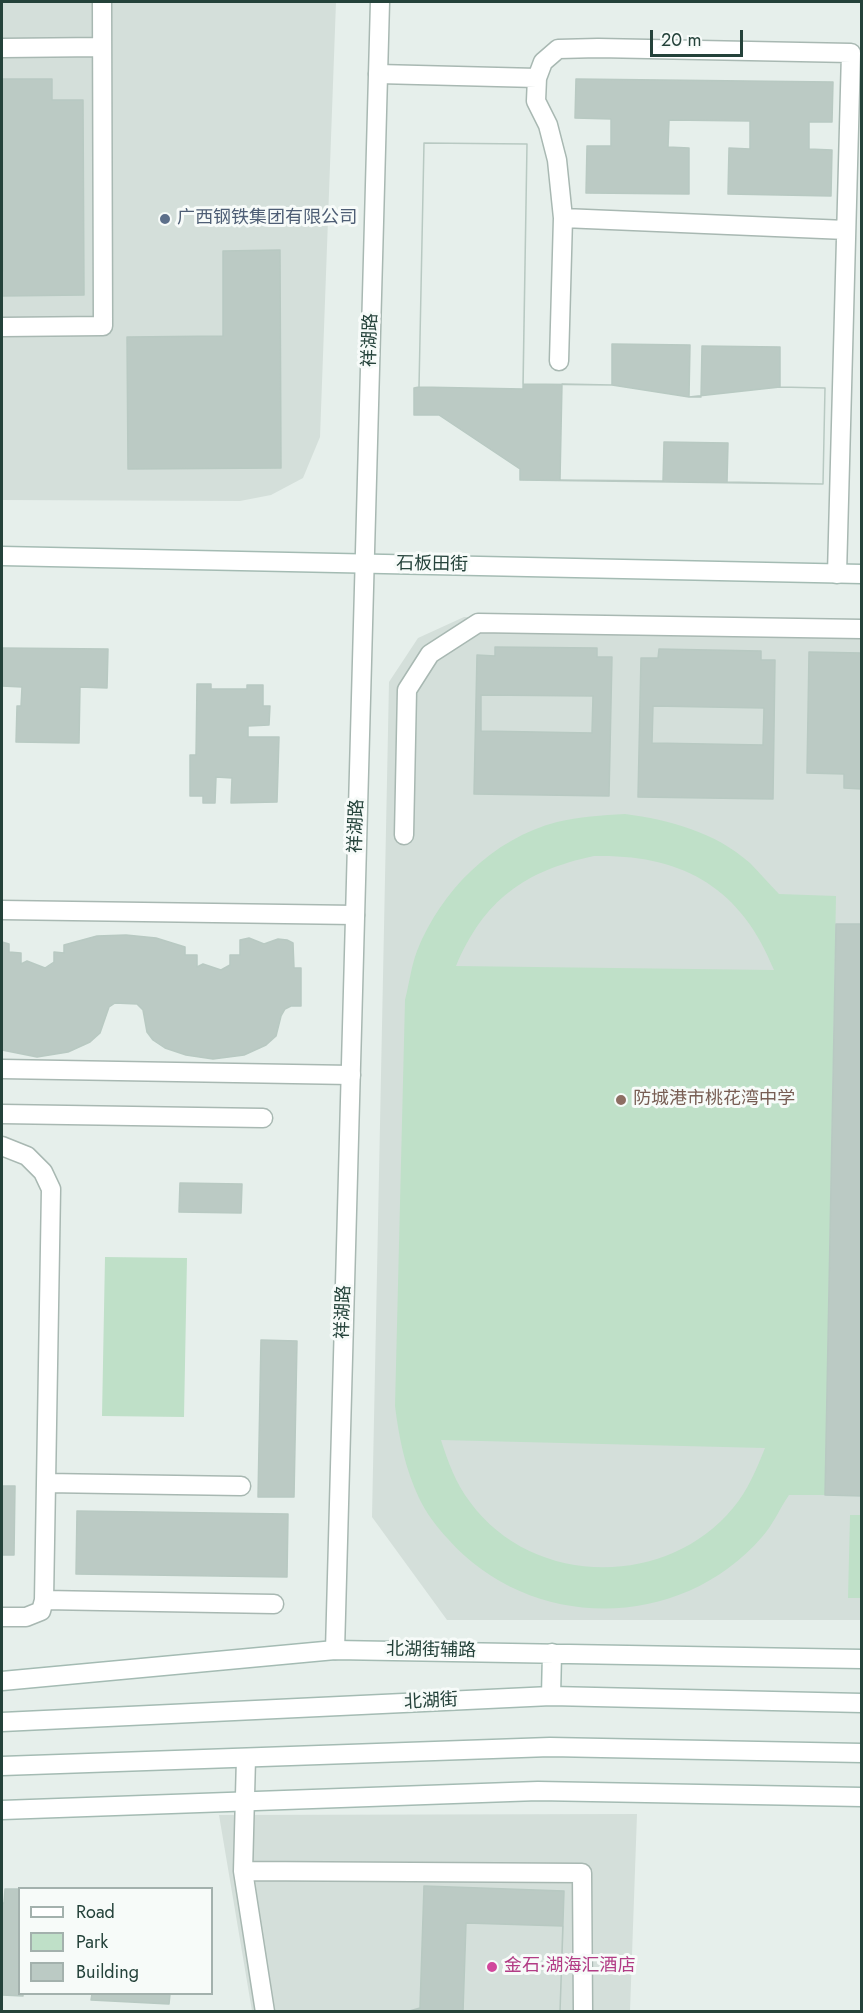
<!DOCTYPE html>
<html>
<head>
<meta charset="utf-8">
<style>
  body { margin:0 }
  #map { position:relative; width:863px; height:2013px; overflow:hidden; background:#e6efeb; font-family:Jost,sans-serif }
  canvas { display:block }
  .frame { position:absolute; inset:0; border:3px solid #24423a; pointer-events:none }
  .legend { position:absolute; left:18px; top:1887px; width:195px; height:108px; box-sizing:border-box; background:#f7fbf9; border:2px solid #a3b1ad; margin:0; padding:8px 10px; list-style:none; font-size:18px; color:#24423a }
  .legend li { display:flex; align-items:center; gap:12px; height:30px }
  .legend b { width:30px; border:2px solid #a3b1ad }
  .scale { position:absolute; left:650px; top:30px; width:93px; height:27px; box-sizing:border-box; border:3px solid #24423a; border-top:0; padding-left:8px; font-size:18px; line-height:21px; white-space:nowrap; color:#24423a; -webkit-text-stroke:4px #f7fbf9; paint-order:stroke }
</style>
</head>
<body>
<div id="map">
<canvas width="863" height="2013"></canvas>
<div class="frame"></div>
<ul class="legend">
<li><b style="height:8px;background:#fff"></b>Road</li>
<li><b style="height:16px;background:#bfe0c8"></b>Park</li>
<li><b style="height:16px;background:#bbcac4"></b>Building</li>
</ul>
<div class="scale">20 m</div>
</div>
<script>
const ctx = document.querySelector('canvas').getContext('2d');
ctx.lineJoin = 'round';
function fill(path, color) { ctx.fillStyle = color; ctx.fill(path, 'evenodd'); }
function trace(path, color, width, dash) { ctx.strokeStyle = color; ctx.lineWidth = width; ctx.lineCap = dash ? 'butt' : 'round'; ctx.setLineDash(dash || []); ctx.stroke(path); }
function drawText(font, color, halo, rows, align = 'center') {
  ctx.font = font + ' Jost,"Noto Sans SC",sans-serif'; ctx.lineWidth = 6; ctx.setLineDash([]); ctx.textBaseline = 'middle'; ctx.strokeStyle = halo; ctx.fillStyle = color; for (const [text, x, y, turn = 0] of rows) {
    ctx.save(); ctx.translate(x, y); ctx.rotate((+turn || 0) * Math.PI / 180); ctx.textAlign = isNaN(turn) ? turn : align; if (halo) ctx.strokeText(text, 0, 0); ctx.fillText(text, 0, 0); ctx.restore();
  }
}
fill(new Path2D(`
  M2 2H336L320 437 303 478 271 495 240 501 2 500Z
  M464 617 861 623V1620H447L372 1517 389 682 418 638Z
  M637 1814 630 2011H252L219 1815Z`), '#d4dfda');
fill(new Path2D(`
  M625 814C670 820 715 832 750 863 760 873 769 884 779 894L836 896 825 1495H789C780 1508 773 1525 762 1537 680 1632 530 1632 448 1539 437 1527 426 1513 419 1498 405 1468 399 1438 395 1406L405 1000C409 985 411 967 417 951 441 891 492 839 557 822 579 817 602 815 625 814ZM594 856C682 854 741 887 774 970L456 966C484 900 524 871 594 856ZM441 1440 764 1448H765C756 1470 748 1490 733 1508 666 1589 532 1587 470 1502 456 1484 448 1462 441 1440Z
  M105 1257 187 1258 184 1417 102 1416Z
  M850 1515H861V1598H848Z`), '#bfe0c8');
const building = new Path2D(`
  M2 79H52V100H83L84 295 2 296V271H3Z
  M576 79 833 82 832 122H809V149L832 150 831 196 728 194 729 148 750 149V121L669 120 668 147 689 148V194L586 193 587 146H611V119L575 118Z
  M424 143 527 144 523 384 612 385 689 397 780 387 825 388 823 484 520 480V469L439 415H414V388L419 387Z
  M424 143 527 144 523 389 419 387Z
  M280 250 281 468 128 469 127 337 223 336V251Z
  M612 344 690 345 689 397H701L702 346 780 347V387L825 388 823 484 727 482 728 443 664 442 663 481 560 480 562 384 612 385Z
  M495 647 597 648V657H612L609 796 474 794 477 655 495 656ZM481 695 593 696 592 733 481 731Z
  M2 648 108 649 107 688 80 687 79 743 16 742 17 706H21L22 687 2 686Z
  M659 649 761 651V660H775L773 799 638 797 641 658H658ZM653 706 764 708 763 745 652 743Z
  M809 652 862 653V789L844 788V774L807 773Z
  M197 684H211V689H247V685H263V706H270L269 725 248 726V737H279L277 802 231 803 232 778 216 777 215 803H203V796H190V755H196Z
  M836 924H862V1496L825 1495Z
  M126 935 156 938 185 947V955H197V967L203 964 221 970 230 965V955H240V940L249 938 264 944 278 939 287 940 293 943 294 968H301V1006H291L285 1009 281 1016 276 1036 266 1045 244 1055 213 1059 186 1055 165 1048 153 1040 147 1032 143 1010 137 1004 115 1003 109 1007 100 1033 90 1042 68 1052 37 1057 2 1050V942L9 944V952L21 953V964L27 961 45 968 54 962V952L64 953V945L97 936Z
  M180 1183 242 1184 241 1213 179 1212Z
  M261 1340 297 1341 294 1497H258Z
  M2 1486H15L14 1555H2Z
  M77 1511 288 1514 287 1577 76 1574Z
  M424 1886 564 1891 560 2012H406L420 2008Z
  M5 1889H20V1994H23V1996L2 1995V1903H4Z
  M466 1923 563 1926 560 2012H463Z
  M92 1994H170L169 2004 91 2000Z`);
fill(building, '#bbcac4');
trace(building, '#b8c9c2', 1.5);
const lane = new Path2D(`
  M2 48 102 47
  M378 74 537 78
  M2 327 103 326 102 2
  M559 361 563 218
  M837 574 851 53 598 48 558 49 543 62 537 78 536 101 548 125 557 160 563 218 846 230
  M404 835 407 690 430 654 478 623 862 629
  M2 910 355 915
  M2 1069 351 1075
  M2 1114 263 1118
  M2 1146 27 1156 43 1172 51 1189 44 1600 41 1611 26 1617H2
  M46 1483 241 1486
  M44 1600 274 1604
  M246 1758 243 1871 265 2012
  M243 1871 582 1873 583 2012`);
const street = new Path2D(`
  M335 1650 380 2`);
const secondary = new Path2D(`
  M2 556 862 574
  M2 1681 335 1650 862 1659
  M551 1696 552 1653
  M2 1722 551 1696 862 1703
  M2 1766 550 1747 862 1753
  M2 1810 538 1791 862 1797`);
trace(lane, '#a8b8b2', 21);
trace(street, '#a8b8b2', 21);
trace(secondary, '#a4bbb3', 21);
trace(lane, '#fff', 18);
trace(street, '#fff', 18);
trace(secondary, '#fff', 18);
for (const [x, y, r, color] of [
  [165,219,6,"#5c6f8a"],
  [621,1100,6,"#8d6e63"],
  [492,1967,6,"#d1479c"]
]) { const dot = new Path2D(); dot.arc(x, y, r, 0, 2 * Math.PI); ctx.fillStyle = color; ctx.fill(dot); trace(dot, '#f7fbf9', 2); }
drawText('18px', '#4e5e75', '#f7fbf9', [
  ["广西钢铁集团有限公司",177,219]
], 'left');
drawText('18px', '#24423a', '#f7fbf9', [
  ["祥湖路",371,340,-88],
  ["石板田街",432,565,1],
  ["祥湖路",357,826,-88],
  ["祥湖路",344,1312,-88],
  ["北湖街辅路",431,1651,1],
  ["北湖街",431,1702,-3]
]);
drawText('18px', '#785e54', '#f7fbf9', [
  ["防城港市桃花湾中学",633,1100]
], 'left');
drawText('18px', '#b23c85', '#f7fbf9', [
  ["金石·湖海汇酒店",504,1967]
], 'left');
</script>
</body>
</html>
